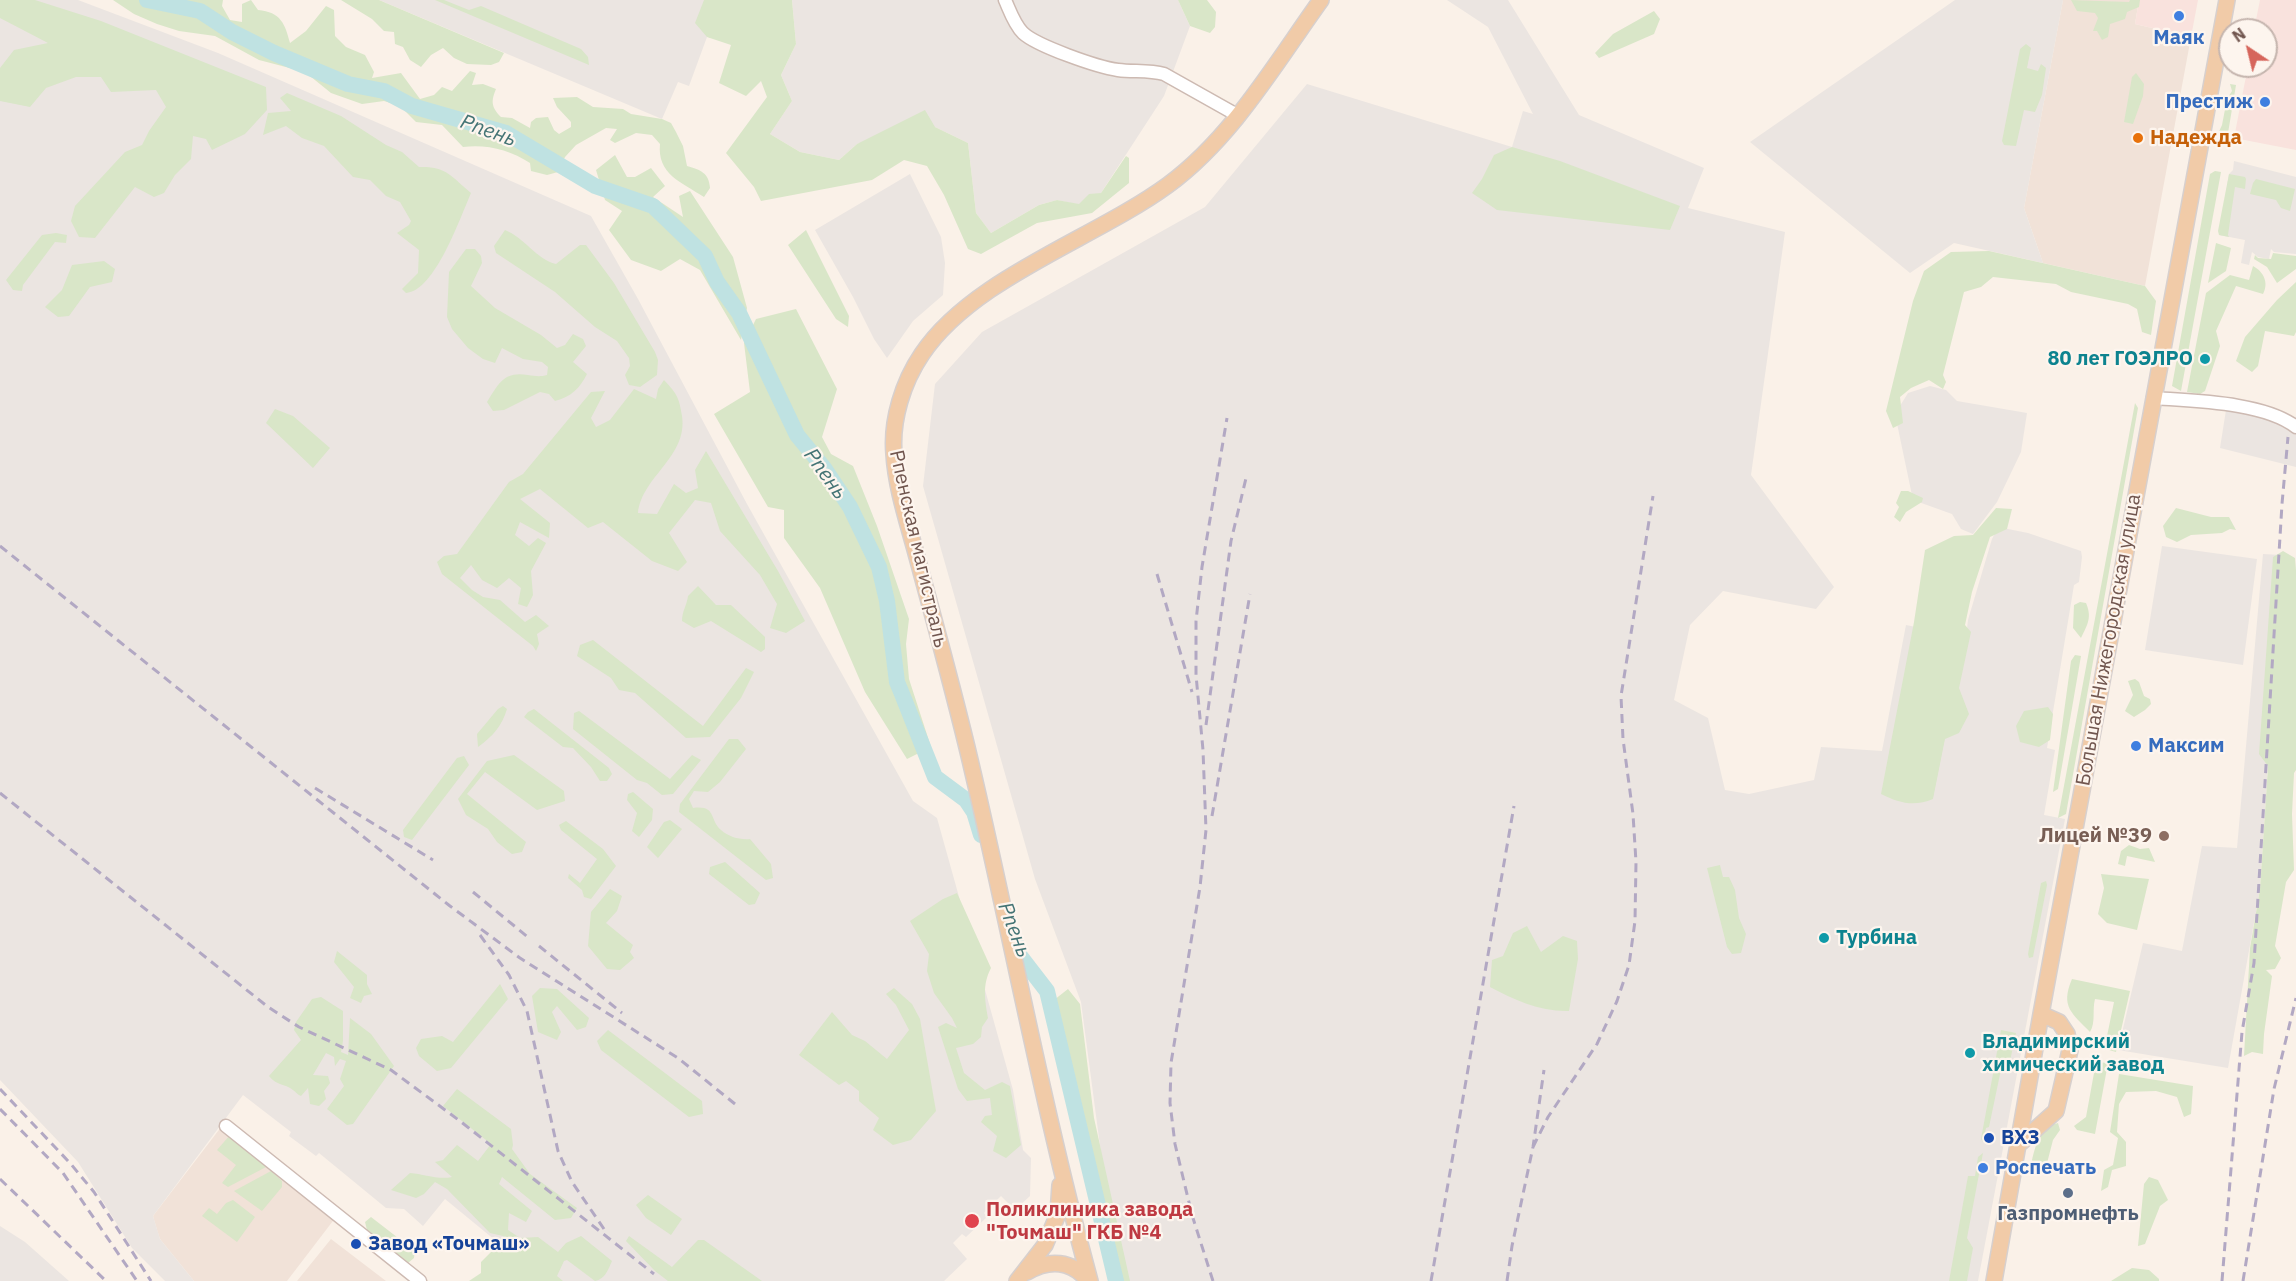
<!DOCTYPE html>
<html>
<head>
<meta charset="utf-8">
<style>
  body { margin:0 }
  #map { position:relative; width:2296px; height:1281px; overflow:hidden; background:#faf1e8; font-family:"IBM Plex Sans",sans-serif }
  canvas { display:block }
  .north { position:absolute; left:2218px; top:18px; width:60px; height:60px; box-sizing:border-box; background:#fdf5ee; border:2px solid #c5b5ae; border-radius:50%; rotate:325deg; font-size:16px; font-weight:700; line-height:24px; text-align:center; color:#71564f }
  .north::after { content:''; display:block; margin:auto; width:21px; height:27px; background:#d6655b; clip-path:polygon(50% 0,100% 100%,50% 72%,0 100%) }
</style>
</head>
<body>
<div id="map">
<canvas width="2296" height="1281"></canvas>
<div class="north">N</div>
</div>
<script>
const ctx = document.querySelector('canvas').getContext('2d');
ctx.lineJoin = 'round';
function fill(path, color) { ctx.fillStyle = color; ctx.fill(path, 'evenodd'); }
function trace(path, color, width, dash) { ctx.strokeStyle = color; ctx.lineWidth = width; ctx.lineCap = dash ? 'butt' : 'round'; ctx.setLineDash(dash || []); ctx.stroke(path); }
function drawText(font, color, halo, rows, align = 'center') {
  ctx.font = font + ' "IBM Plex Sans",sans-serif'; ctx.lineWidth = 4.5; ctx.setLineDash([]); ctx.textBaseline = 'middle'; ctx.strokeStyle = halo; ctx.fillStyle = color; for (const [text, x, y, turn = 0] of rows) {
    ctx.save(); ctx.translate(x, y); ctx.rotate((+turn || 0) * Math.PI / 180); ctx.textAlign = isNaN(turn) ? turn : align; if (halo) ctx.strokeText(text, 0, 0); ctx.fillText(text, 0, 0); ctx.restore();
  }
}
fill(new Path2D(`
  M2063 0H2139L2135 24 2191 37 2145 286 2043 263 2024 208Z
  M225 1122 339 1213 287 1281H194L160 1239 157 1230 153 1216Z
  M331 1239 386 1281H297Z`), '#f1e2d8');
fill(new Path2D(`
  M2139 0H2198L2191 37 2135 24Z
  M2260 0H2296V150L2234 138 2248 66H2266V30H2254Z`), '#f9e2dd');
fill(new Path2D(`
  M0 0H78L218 53 591 216 638 299 747 504 913 801 937 818 1013 1090 1023 1150 1031 1158 1030 1196 1015 1210 1001 1196 984 1213 987 1217 966 1237 962 1234 953 1243 967 1259 944 1281H496L501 1245 445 1199 423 1226 404 1209 386 1208 319 1153 316 1156 289 1136 291 1132 243 1095 153 1216 160 1239 194 1281H165L132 1248 78 1162 0 1080Z
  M379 0H731L718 39 707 37 689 86 678 82 662 119Z
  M792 0H1178L1190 26 1164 96 1101 193 1079 205 1057 200 1039 205 991 233 976 213 968 143 935 127 857 144 839 160 800 152 770 134 792 101 781 75 796 44Z
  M1447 0H1508L1579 115 1704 168 1688 208 1785 232 1751 475 1834 587 1816 609 1723 591 1690 625 1674 700 1708 718 1725 790 1749 794 1814 780 1821 747 1882 751 1906 625 1966 637 1968 620 1992 539 1998 527 2028 533 2081 551 2082 557 2079 582 2074 585 2047 748 2055 750 2044 815 2065 819 1978 1281H1123L1111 1229 1081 1002 1035 879 923 486 935 384 982 332 1205 207 1307 84 1512 147 1523 111 1533 114 1488 27Z
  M1955 0H2063L2024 208 2043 263 1954 243 1910 273 1750 142Z
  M2234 161 2296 177V254L2274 252 2271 249 2269 259 2258 257 2252 252 2249 265 2241 263 2245 240 2219 235 2229 174 2233 170Z
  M910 174 941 237 945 263 943 295 913 321 887 358 874 339 853 297 815 230Z
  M1930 386 1946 390 1957 401 2027 413 2021 452 1997 502 1973 534 1961 529 1952 514 1913 500 1895 414 1908 393Z
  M2226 410 2280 421 2296 432V467L2220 448Z
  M2162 546 2257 559 2243 665 2145 650Z
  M2263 554 2281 555 2260 889 2228 1068 2118 1050 2143 943 2182 951 2202 846 2237 848Z
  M0 1226 25 1242 69 1281H0Z`), '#ebe5e1');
fill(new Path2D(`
  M0 0H35L101 21 266 87 267 110 245 134 212 150 206 139 193 136 191 159 175 175 164 193 154 197 135 187 95 238 79 237 71 221 75 206 125 152 142 145 149 131 166 107 156 90 111 92 101 77H76L46 88 30 107 0 101V68L14 50 48 43 0 18Z
  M113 0H223L222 6 230 20 242 22V4L251 0 258 10C281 12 285 24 290 43L306 31 326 6 334 10 335 36 346 47 365 55 374 72 372 78 401 73 420 99 434 95 442 87 452 91 470 71 476 73 472 85 483 84 496 89C491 101 491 107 501 117L512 118 530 128 531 122 536 118 548 117 554 130 559 134 571 127V122L557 107 553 98 577 97 593 107 623 109 631 114 662 119 671 123 676 132 683 146 687 166C701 170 709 173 710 188L704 197C681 182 657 174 660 144L652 135 636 133 615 143 610 140 617 129 606 128 576 145 565 157 558 172 547 175 531 171 530 163C510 150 487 144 463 147L442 125 416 122 400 106 384 101 362 104 331 93 305 72 259 60 215 36 179 31 157 24 134 14Z
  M341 0H379L504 53 499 62 491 65 467 64 454 58 443 48 431 55 421 67 410 60 403 47 395 44 394 32 384 31 372 19Z
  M435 0H444L469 10 481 6 581 49 588 57 589 65Z
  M704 0H792L796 44 781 75 792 101 770 134 800 152 839 160 857 144 925 110 935 127 968 143 976 213 991 233 1039 205 1057 200 1079 204 1089 194 1101 193 1126 156 1129 158V183L1092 213 1037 223 981 254 968 249 944 195 927 166 904 160 872 180 761 201 754 187 726 153 767 97 761 81 746 96 719 83 731 45 707 37 695 23Z
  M1178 0H1207L1216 12 1215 27 1210 33 1190 26Z
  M2071 0 2129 2 2130 0H2140L2139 7 2127 12 2125 19 2110 24 2108 37 2102 40 2097 31H2093L2098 18 2095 13 2077 11Z
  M1654 11 1660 19 1654 34 1599 58 1595 53 1613 34Z
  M2026 44 2031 48 2027 68 2038 71 2041 64 2046 68 2042 95 2035 112 2024 110 2016 146 2004 145 2002 141 2020 49Z
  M2136 73 2144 84 2143 96 2133 124 2124 122 2132 77Z
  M2230 84 2236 85 2227 139 2223 140 2217 136 2222 125 2227 99 2232 91Z
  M287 93 341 116 386 145 402 152 419 167C446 166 451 176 471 193 460 218 435 291 406 293L402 289 418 273 419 250 397 233 409 225 411 221 400 202 386 196 370 180 353 177 324 146 302 138 286 126 263 135 268 113 291 111 280 98Z
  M1512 147 1560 161 1680 206 1670 230 1497 210 1472 193 1482 179 1494 155Z
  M615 155 627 177H635L651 168 665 186 653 197 683 217 679 196 690 191 733 257 747 308 741 340 700 270 680 259 661 271 631 260 609 230 622 211 605 200 596 170Z
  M2215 171 2221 172 2181 391 2172 386 2210 174Z
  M2229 174 2245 177 2246 179 2245 189 2235 187 2228 235 2229 237 2219 235 2218 231Z
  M2256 179 2295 189 2290 211 2281 208 2276 200 2250 194 2253 183Z
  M505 230C525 238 536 259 556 264L580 245H586L614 283 655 352 658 360 657 375 640 387 629 385 625 375 630 366 629 358 617 341 595 327 555 292 496 253 494 246Z
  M806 230 849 316 848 327 836 319 788 245Z
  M56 233 67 235 66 243 55 242 23 285 22 291 13 290 6 280 42 235Z
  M2216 243 2231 248 2226 271 2208 283Z
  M466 249H475L481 256 482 263 471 286 495 308 541 335 557 348 565 345 573 334 583 339 586 346 573 362 587 374C580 388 571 397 555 401L549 394 540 392 504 410 493 411 487 402C499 383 504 371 528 375 535 376 540 377 547 375L548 367 542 362 523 359 502 348 495 363 483 359 468 348 452 329 447 317 449 272Z
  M1989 251 2145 286 2156 301 2151 335 2142 332 2137 309 2128 304 2071 292 2056 284 1993 277 1981 287 1964 292 1943 375 1946 382 1943 389 1929 380 1911 388 1900 397 1903 423 1893 428 1886 411 1913 301 1924 271 1951 252Z
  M2273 253 2296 256V269L2277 283 2267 267 2254 259 2255 255 2258 258 2271 259Z
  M104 261 115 269 112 282 90 287 69 316 58 317 45 307 62 290 72 265Z
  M2253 266C2264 272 2269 283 2263 294L2236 286 2216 331 2220 346 2205 391 2200 394 2187 392 2206 293 2230 275 2249 280Z
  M2296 282V332L2294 336 2265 331 2258 366 2252 372 2236 361 2245 337 2277 300Z
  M796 309 837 389 822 437 831 454 853 466 877 526 909 619 906 644 909 679 931 747 907 759 865 692 820 588 784 538V510L768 507 714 414 750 392 744 343 756 319Z
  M664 380C677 394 679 397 682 416 688 457 642 476 638 513L657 514 674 484 686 493 698 488 695 470 706 451 778 571 805 621 786 633 770 628 777 604 760 575 720 531 711 503 695 500 669 533 687 562 678 571 652 561 603 522 588 528 540 489 520 499 550 523 549 538 520 522 515 535 529 546 538 538 546 543 531 571 533 595 527 607 518 604 521 588 509 578 497 588 482 580 471 565 460 578 472 590 483 597 500 600 525 622 536 615 549 626 537 634 539 644 536 651 533 646 442 574 437 562 444 556 457 554 509 482 523 474 591 392 605 391 591 418 596 427 610 420 634 389 656 399 658 389Z
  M2135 403 2138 408 2066 814 2058 818Z
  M275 409 293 416 330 448 313 468 266 423Z
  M1901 491H1908L1923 498 1922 502 1906 512 1900 522 1894 517 1899 507 1896 503Z
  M1996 508 2012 509 2007 529 1990 537 1972 592 1965 625 1971 632 1959 688 1969 714 1959 733 1945 739 1933 799C1914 807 1899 803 1881 794L1914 622 1925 550 1954 536 1973 535Z
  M2176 508 2211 517H2229L2236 530 2230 529 2222 533 2191 535 2177 542 2166 537 2163 526Z
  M2283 551 2295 558 2296 570V770L2294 773 2292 814 2294 870 2286 882 2275 946 2281 958 2275 969 2266 970 2272 976 2264 1034 2263 1054 2252 1052 2244 1056 2250 948 2260 889 2268 766 2259 754 2273 557Z
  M698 586 716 605H731L765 637V649L761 652 711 621 694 628 682 621C682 611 687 605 688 596Z
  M2080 602 2086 603C2092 617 2088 624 2081 638L2073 628 2074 605Z
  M593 640 703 726 746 668 754 672 741 698 710 737 686 738 635 693 619 690 611 678 577 656 580 645Z
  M2075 655 2081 656 2058 789 2053 792 2071 661Z
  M2135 679 2139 682 2144 696 2150 699 2151 704 2145 710 2134 717 2125 711 2133 695 2128 681Z
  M503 706 507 709C502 726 493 736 478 747L477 734 498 709Z
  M2048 707 2053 714 2050 740 2039 747 2020 742 2016 726 2024 711Z
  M534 709 609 768 612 774 607 781H600L591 767 573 748 563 747 524 717 528 712Z
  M579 711 670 779 692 755 701 760 673 794 662 795 647 783 637 780 573 729 574 713Z
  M729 739H738L746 749 720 782 708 792 694 791 689 799 693 808C717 805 709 820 721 830 729 837 740 840 750 839L771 864 773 878 766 880 679 812 680 804Z
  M514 755 564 791 565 801 537 810 485 772 467 794 526 842 522 852 512 854 497 842 488 829 466 815 458 799 487 761Z
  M464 756 469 765 412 840 404 837 403 830 457 758Z
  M633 792 653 809 652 820 639 837 632 831 637 813 627 800 628 794Z
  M670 820 682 829 658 858 647 847 664 822Z
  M566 821 603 849 616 866 591 899 584 897 582 890 568 878 569 874 580 883 597 859 561 830 559 825Z
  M2129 845 2140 849 2149 848 2155 862 2127 856 2125 866 2118 864 2121 851Z
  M725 862 760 893 755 904 749 905 709 874 710 867Z
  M1720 865 1723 877H1729L1735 890 1739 918 1746 934 1741 953 1732 954 1727 947 1707 868Z
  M2101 874 2149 879 2137 930 2107 923 2098 914 2104 888Z
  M2046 881 2047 885 2033 957 2029 958 2028 954 2041 883Z
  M610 889 622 896 617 911 606 923 633 945 630 952 634 958 620 970 607 969 588 946 591 912Z
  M957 893 991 968C982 985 985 1000 988 1018L982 1027 981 1037 973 1044 956 1048 964 1073 985 1090 1002 1082 1010 1086 1021 1145 1006 1158 993 1151 997 1136 981 1122 985 1116 992 1115 990 1098 967 1101 958 1089 938 1027 946 1023 957 1028 952 1018 934 993 927 971 929 954 910 921 943 899Z
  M1527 926 1541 952 1563 936 1577 941 1578 959 1569 1011C1541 1012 1514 1000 1490 987L1492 960 1503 956 1513 933Z
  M337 951 367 975V984L372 994 364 996 361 1003 350 998 354 987 334 962Z
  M2072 979 2130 991 2116 1052 2109 1050 2106 1041 2114 1002 2095 999C2092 1010 2096 1022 2090 1032 2072 1013 2060 1007 2072 979Z
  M500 984 508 999 451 1068 437 1071 419 1056 416 1048 421 1039 442 1036 453 1042Z
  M540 988 557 989 589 1018 586 1027 577 1030 557 1006 552 1012 561 1032 557 1040 538 1032 532 996Z
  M894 988 912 1004 920 1019 936 1111 911 1140 893 1145 873 1130 879 1118 859 1101V1091L846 1081 839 1085 799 1055 832 1012 852 1035 865 1041 887 1059 909 1030 896 1005 886 994Z
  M1068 989 1080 1004 1094 1118 1130 1281H1119L1054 1000Z
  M321 997 343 1011V1041L341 1052 348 1055 350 1018 371 1034 394 1066 353 1124 347 1125 327 1109 344 1086 340 1079 346 1061 340 1059 335 1066 334 1057 326 1053 313 1075 328 1076 330 1083 324 1091 326 1099 319 1106 310 1104 308 1088 301 1096C298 1095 296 1092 293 1090 284 1083 277 1086 269 1076L301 1040 294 1030 296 1022 312 999Z
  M608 1030 702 1101 703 1114 689 1117 601 1050 597 1041Z
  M2001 1030 2016 1033 2010 1061 2003 1060 1989 1127 1986 1128 1983 1142 1981 1139Z
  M2096 1062 2108 1063 2095 1134 2077 1130 2074 1126 2086 1117Z
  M2119 1074 2193 1086 2191 1114 2184 1117 2177 1097 2156 1091 2126 1092 2119 1104 2117 1132 2126 1142V1166L2112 1170 2108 1187 2101 1191 2104 1170 2113 1165 2118 1138 2110 1132Z
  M457 1089 511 1129 513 1145 512 1149 530 1174 577 1208 571 1218 555 1220 502 1177 499 1184 532 1211 526 1222 509 1213 508 1230 520 1238 538 1237 558 1252 566 1243 581 1236 612 1261C608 1270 605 1279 595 1281L567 1260 564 1261 557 1276 563 1281H469L481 1273V1262L495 1248 509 1245 503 1236 490 1233 447 1189 435 1182 424 1194 416 1198 391 1190 410 1173C424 1174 438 1180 452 1177L435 1162 443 1160 457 1145 478 1161 491 1144 443 1106Z
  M2058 1123 2060 1130 2053 1140 2046 1167 2040 1170 2035 1168 2032 1160C2036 1144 2040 1127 2058 1123Z
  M230 1135 268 1166 228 1187 222 1183 236 1165 217 1150Z
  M1983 1153 1967 1238 1973 1248 1967 1281H1949L1968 1176H1975L1978 1157Z
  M271 1171 282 1181V1187L262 1211 234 1191Z
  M2149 1177 2158 1180 2168 1200 2160 1206 2145 1244 2138 1246 2144 1184Z
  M648 1195 682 1219 671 1235 646 1218 636 1205Z
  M233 1200 255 1217 237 1242 202 1216 209 1208 217 1214 226 1203Z
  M371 1217 415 1251 414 1258 408 1263 367 1230 365 1222Z
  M629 1236 672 1267 698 1240H704L762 1281H668L655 1271 626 1241Z
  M2132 1268 2149 1270 2159 1279V1281H2111Z`), '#d9e6c8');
trace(new Path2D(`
  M147 0 200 11 232 32 274 53 348 84 384 91 412 106 506 133 595 186 653 206 705 256 717 282 739 313 797 435 824 468 850 507 879 567 887 601 897 682 902 694 935 777 966 800 974 812 981 835
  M1015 940 1020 956 1047 991 1116 1281`), '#bfe2e2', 16);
const minor = new Path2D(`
  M1005 0C1010 11 1014 24 1023 33 1037 46 1097 67 1118 70 1133 72 1149 70 1164 74L1237 115
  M2153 398C2194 401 2264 402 2296 427
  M226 1126 420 1281`);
const major = new Path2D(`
  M2018 1145 2056 1111 2070 1050 2067 1034 2059 1022 2041 1014
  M1027 1272C1049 1259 1072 1260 1088 1281
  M1017 1281 1045 1245 1058 1214 1060 1185
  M1090 1281C1043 1109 1011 934 970 760 954 692 935 624 917 557 908 523 896 488 894 454 891 420 903 382 922 354 973 278 1094 239 1168 185 1232 138 1275 64 1321 0
  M1994 1281 2041 1014 2227 0`);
trace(minor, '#cdbab2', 15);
trace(major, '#d7d0ce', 18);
trace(minor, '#fff', 12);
trace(major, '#f1cba8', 15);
trace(new Path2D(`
  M0 546 450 906 520 958 678 1058 735 1104
  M1157 574 1192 692
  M1206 725 1231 541 1247 474
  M315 788 433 860
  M0 793 268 1007 299 1027 391 1070 460 1121 654 1274
  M1212 816 1250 594
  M473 892 529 938
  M480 935 509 975 527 1011 558 1151 572 1182 604 1229
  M539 946 622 1013
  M0 1089 70 1163 94 1192 151 1281
  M0 1109 63 1173 137 1281
  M1533 1147 1548 1117 1597 1044 1617 1001 1629 965 1635 921 1636 862 1633 814 1623 739 1621 696 1653 496
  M0 1179 106 1281
  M1213 1281 1192 1215 1175 1144 1170 1103 1171 1063 1200 887 1206 830 1203 750 1196 675V621L1202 567 1227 418
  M1431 1281 1514 806
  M1507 1281 1512 1246 1533 1147 1544 1070
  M2222 1281 2242 1032 2254 963 2282 504 2288 437
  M2243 1281 2274 1089 2296 998`), '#b2a8c3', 3, [9, 6]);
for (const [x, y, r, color] of [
  [2179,16,6,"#3f7fe0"],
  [2265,102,6,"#3f7fe0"],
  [2138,138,6,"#e8710a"],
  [2205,359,6,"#0f9aa8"],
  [2136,746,6,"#3f7fe0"],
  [2164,836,6,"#8d6e63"],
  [1824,938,6,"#0f9aa8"],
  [1970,1053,6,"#0f9aa8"],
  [1989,1138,6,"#1a4fb4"],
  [1983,1168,6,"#3f7fe0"],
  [2068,1193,6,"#5c6f8a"],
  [972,1221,8,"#e0444e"],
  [356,1244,6,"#1a4fb4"]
]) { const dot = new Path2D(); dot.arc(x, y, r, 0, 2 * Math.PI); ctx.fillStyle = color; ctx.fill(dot); trace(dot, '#fdf5ee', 2); }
drawText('bold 20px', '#366cbe', '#fdf5ee', [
  ["Маяк",2179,38,"center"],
  ["Престиж",2253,102,"right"],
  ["Максим",2148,746],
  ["Роспечать",1995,1168]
], 'left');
drawText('bold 20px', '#c56008', '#fdf5ee', [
  ["Надежда",2150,138]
], 'left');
drawText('bold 20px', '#0d838f', '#fdf5ee', [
  ["80 лет ГОЭЛРО",2193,359,"right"],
  ["Турбина",1836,938],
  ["Владимирский",1982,1042],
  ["химический завод",1982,1065]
], 'left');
drawText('20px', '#71564f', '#fdf5ee', [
  ["Рпенская магистраль",918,549,77],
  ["Большая Нижегородская улица",2109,640,-80]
]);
drawText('bold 20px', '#785e54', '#fdf5ee', [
  ["Лицей №39",2152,836]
], 'right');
drawText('bold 20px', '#164399', '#fdf5ee', [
  ["ВХЗ",2001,1138],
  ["Завод «Точмаш»",368,1244]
], 'left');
drawText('bold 20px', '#be3a42', '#fdf5ee', [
  ["Поликлиника завода",986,1210],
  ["\"Точмаш\" ГКБ №4",986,1233]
], 'left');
drawText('bold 20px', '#4e5e75', '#fdf5ee', [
  ["Газпромнефть",2068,1214]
]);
drawText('italic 21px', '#447475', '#fdf5ee', [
  ["Рпень",488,131,20],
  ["Рпень",825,474,54],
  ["Рпень",1014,930,69]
]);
</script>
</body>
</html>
